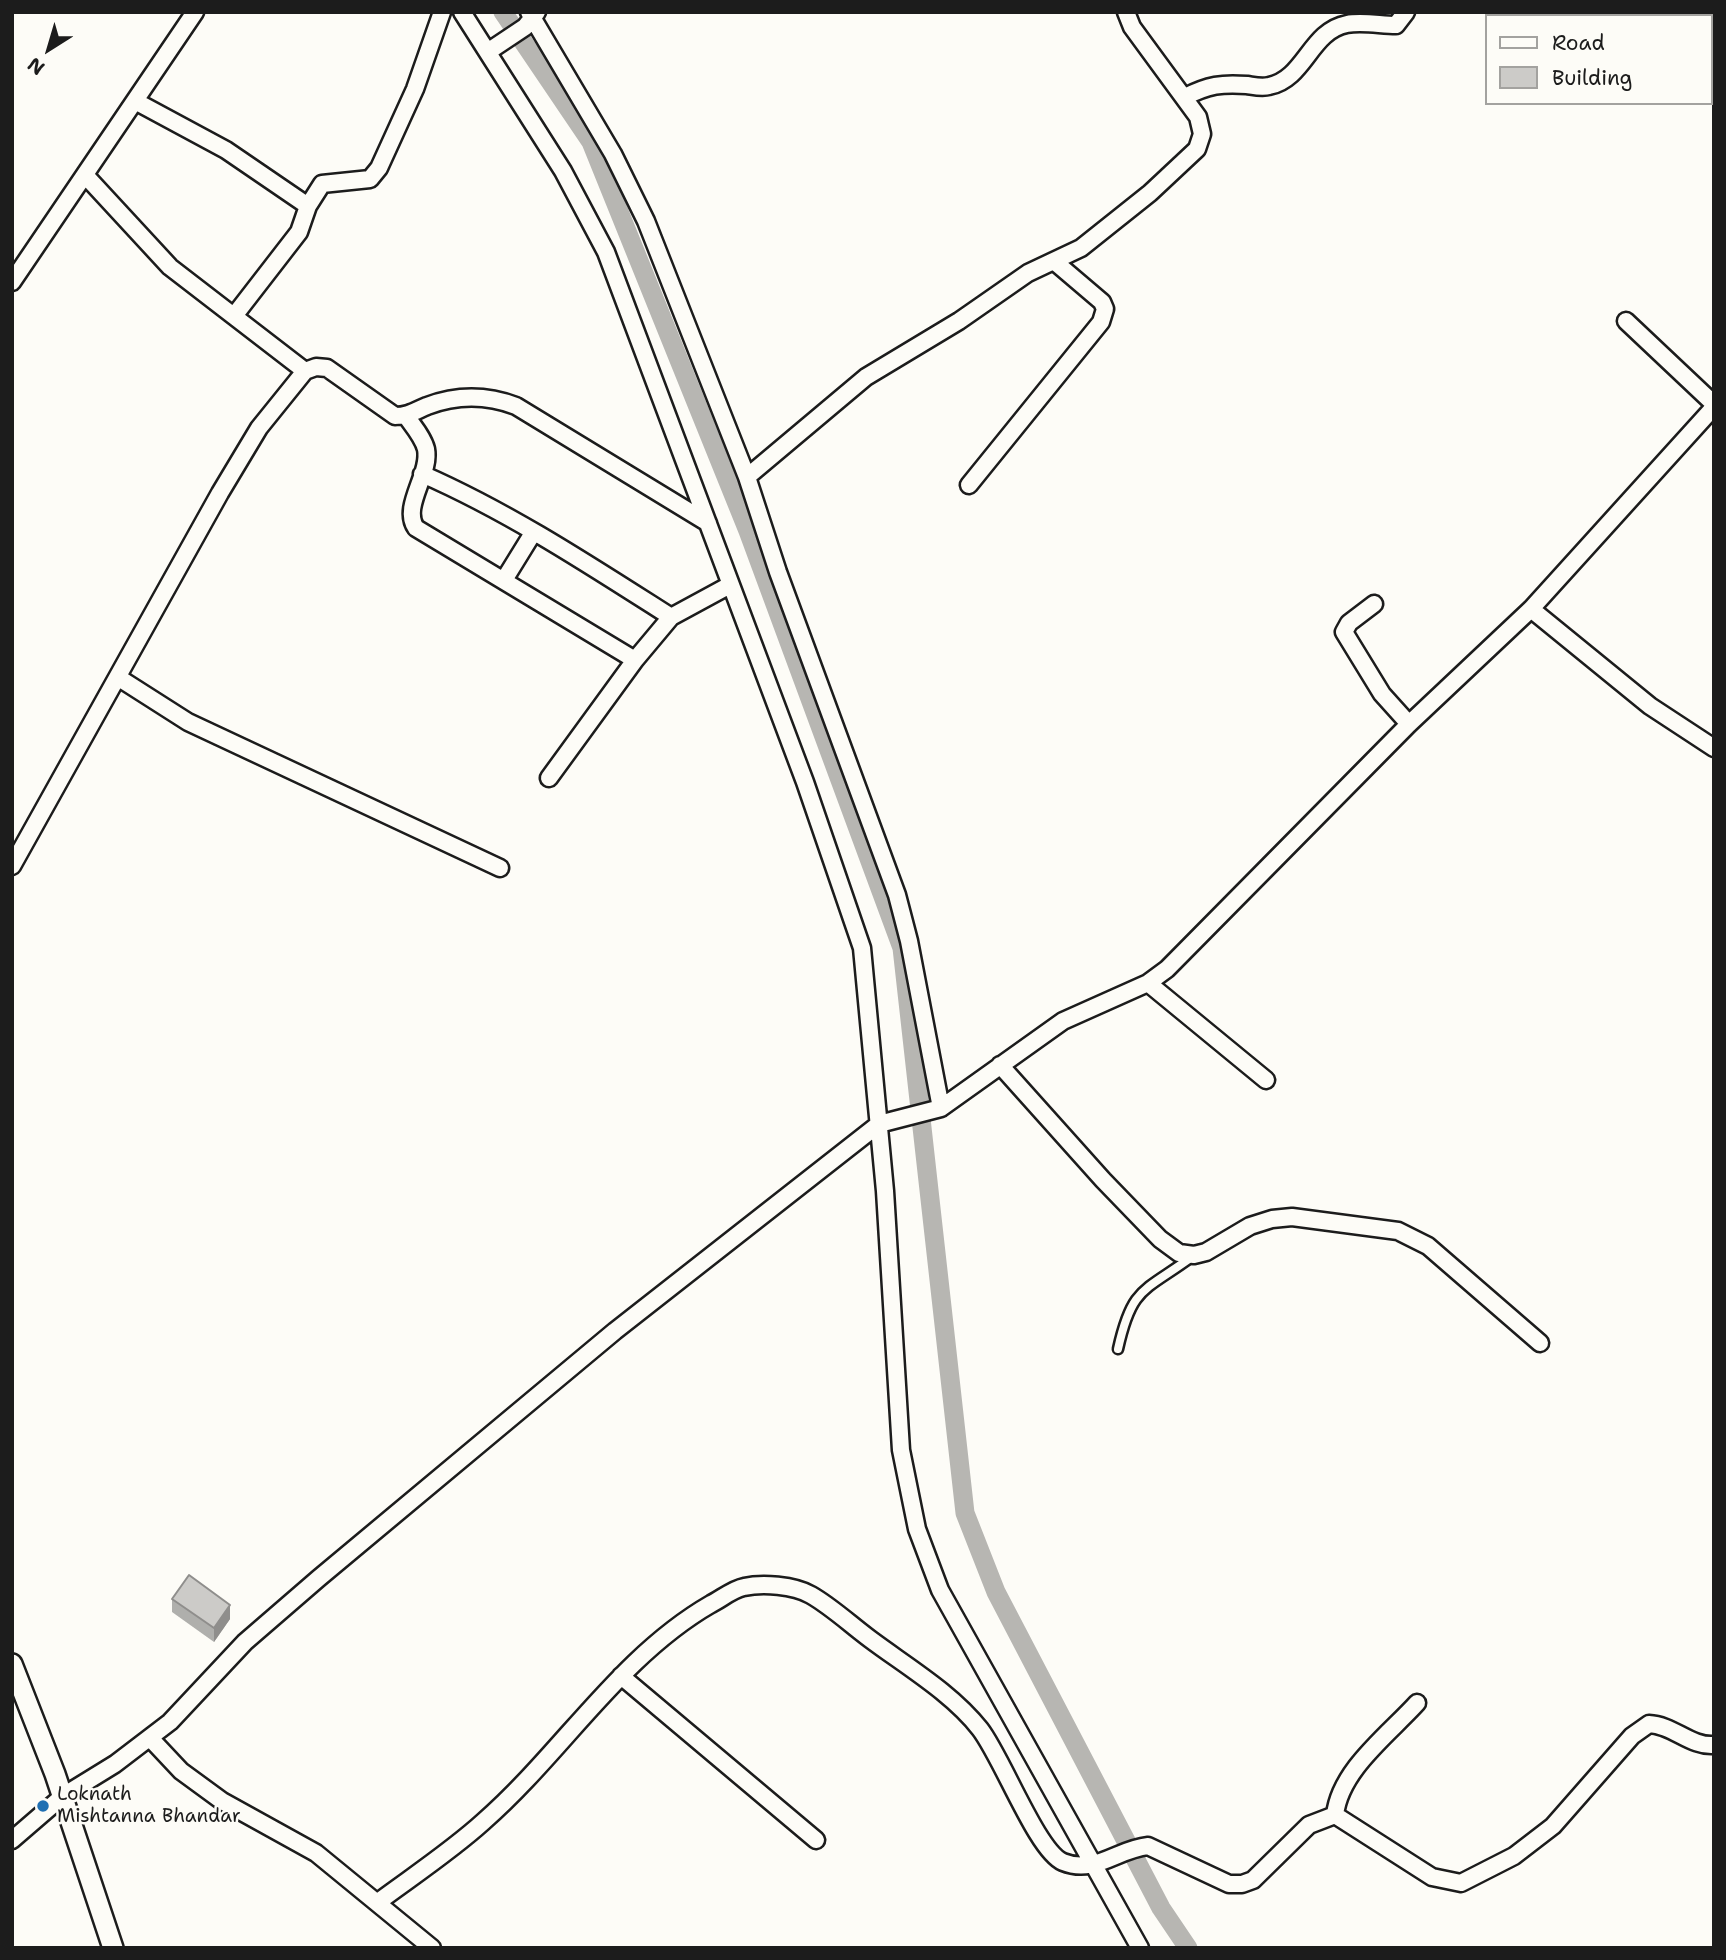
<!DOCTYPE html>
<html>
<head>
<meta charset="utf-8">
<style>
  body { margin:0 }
  #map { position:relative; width:1726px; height:1960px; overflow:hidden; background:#fdfcf7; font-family:"Shantell Sans",sans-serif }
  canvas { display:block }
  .frame { position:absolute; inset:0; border:14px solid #1c1c1c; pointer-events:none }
  .legend { position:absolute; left:1485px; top:14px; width:228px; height:91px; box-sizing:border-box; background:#fdfcf7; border:2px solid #a3a29f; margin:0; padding:9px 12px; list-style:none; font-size:21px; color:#1c1c1c }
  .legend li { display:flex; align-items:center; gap:14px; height:35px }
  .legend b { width:35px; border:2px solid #a3a29f }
  .north { position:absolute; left:14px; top:14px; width:70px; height:70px; -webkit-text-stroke:5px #fdfcf7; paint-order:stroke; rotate:217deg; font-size:19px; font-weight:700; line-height:28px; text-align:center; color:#1c1c1c }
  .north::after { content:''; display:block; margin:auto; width:24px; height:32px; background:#1c1c1c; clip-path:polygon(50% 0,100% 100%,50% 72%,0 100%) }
</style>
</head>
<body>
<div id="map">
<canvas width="1726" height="1960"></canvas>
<div class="frame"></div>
<ul class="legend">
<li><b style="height:9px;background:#fdfcf7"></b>Road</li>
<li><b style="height:19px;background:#cccbc8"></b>Building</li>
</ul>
<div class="north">N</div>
</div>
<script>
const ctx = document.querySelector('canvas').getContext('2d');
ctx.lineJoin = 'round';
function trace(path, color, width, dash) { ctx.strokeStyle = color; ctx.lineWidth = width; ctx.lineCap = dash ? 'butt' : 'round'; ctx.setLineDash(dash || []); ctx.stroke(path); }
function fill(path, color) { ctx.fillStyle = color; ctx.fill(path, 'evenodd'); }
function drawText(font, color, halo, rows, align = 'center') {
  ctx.font = font + ' "Shantell Sans",sans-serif'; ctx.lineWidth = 5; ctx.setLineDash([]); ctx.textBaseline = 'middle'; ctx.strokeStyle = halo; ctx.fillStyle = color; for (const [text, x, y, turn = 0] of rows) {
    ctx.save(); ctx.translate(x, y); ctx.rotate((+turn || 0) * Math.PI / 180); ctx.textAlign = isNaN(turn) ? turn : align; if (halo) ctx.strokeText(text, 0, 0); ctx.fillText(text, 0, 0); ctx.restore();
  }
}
trace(new Path2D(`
  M503 12 591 142 748 531 902 948 965 1513 996 1592 1161 1908 1188 1948`), '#b7b6b2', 19);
const service = new Path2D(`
  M1118 1349C1132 1286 1144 1292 1193 1256`);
const minor = new Path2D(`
  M462 12 563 171 606 252 805 782 862 948 885 1191 901 1450 917 1529 940 1590 1140 1948
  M529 12 613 154 646 221 747 477 778 572 897 895 909 941 941 1108
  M489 51 525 27 537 12
  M1185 97C1208 85 1222 83 1247 85 1254 86 1262 88 1269 86 1305 79 1310 31 1347 24 1362 21 1381 25 1396 25L1406 12
  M135 101 226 150 308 206
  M85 175 170 267 305 371
  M12 282 195 12
  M234 316 299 232 308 206 322 184 370 179 379 168 415 89 442 12
  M1626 321 1714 404
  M406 416C413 426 423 437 426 449 431 474 401 507 416 528L635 660
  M422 474C509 512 591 566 671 617
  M747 477 866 377 959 321 1028 273 1081 248 1150 193 1197 149 1202 134 1198 117 1132 27 1126 12
  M969 485 1101 322 1105 309 1102 302 1055 262
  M504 580 533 533
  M1374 604 1349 623 1344 632 1382 694 1409 724
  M1531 609 1650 706 1714 748
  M119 678 188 722 500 868
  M549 778 635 660 671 617 730 585
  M12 866 220 493 259 428 305 371 316 367 327 368 395 416C408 416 415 411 427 406 456 395 487 395 516 406L708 523
  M1148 983 1266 1080
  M1000 1065 1103 1180 1160 1239 1179 1253 1194 1255 1206 1252 1250 1226 1272 1219 1292 1217 1398 1231 1428 1246 1540 1343
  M621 1676 816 1840
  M150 1738 181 1771 222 1801 316 1853 432 1948
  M1335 1815C1340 1770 1388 1735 1417 1703
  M12 1840 63 1796 115 1764 170 1722 245 1642 319 1578 615 1331 879 1124 941 1108 1063 1021 1148 983 1167 969 1409 724 1531 609 1714 407
  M378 1902C413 1876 451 1851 483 1822 562 1753 619 1657 711 1604 721 1599 733 1589 744 1587 762 1583 794 1585 811 1595 832 1607 851 1625 870 1639 906 1666 952 1693 980 1729 1002 1757 1037 1851 1063 1862 1095 1875 1117 1849 1148 1846L1229 1884H1242L1253 1880 1309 1825 1335 1815 1432 1877 1461 1883 1514 1856 1553 1826 1632 1736 1649 1724C1673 1725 1691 1747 1714 1745`);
const tertiary = new Path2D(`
  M12 1664 55 1774 113 1948`);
trace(service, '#1c1c1c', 13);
trace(minor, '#1c1c1c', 21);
trace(tertiary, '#1c1c1c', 24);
trace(service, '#fdfcf7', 8);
trace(minor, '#fdfcf7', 16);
trace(tertiary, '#fdfcf7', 19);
fill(new Path2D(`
  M172 1599 230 1619 214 1642 172 1612Z`), '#afafac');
fill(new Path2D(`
  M230 1605V1619L214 1642V1628Z`), '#8f8e8c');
const building = new Path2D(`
  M189 1575 230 1605 214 1628 172 1599Z`);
fill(building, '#cccbc8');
trace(building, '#8f8e8c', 2);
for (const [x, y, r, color] of [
  [43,1806,7,"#1f6fb2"]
]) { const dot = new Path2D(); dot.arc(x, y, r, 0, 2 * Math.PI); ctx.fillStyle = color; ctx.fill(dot); trace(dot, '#fdfcf7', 2.5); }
drawText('19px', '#1c1c1c', '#fdfcf7', [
  ["Loknath",57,1795],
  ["Mishtanna Bhandar",57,1817]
], 'left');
</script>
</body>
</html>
